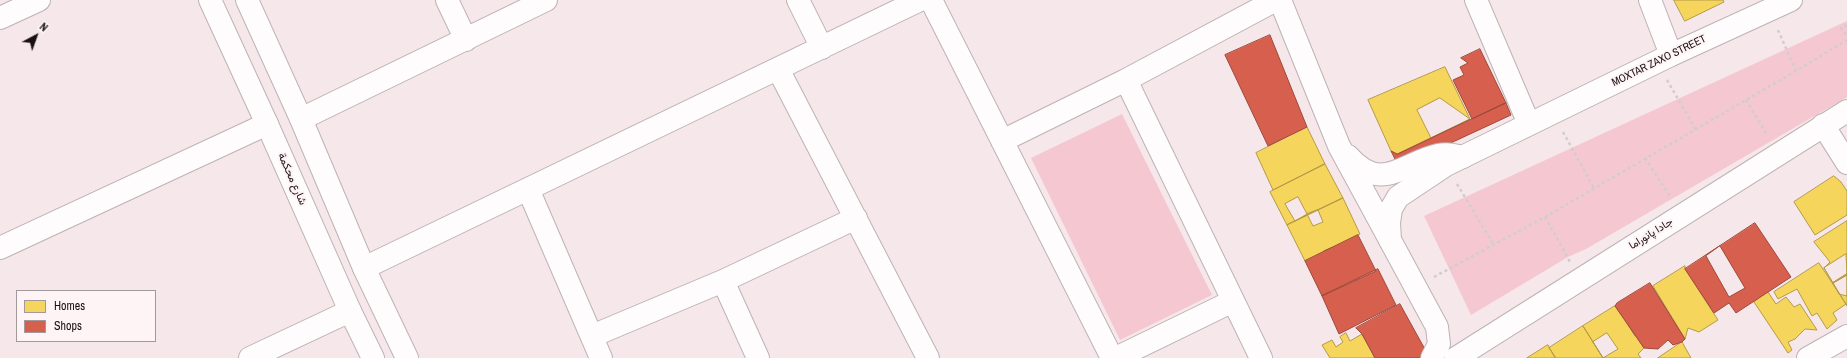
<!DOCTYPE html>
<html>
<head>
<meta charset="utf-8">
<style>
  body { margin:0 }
  #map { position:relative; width:1847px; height:358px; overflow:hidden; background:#f6e8ea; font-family:"Archivo Narrow",sans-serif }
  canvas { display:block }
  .legend { position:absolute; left:16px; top:290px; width:140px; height:52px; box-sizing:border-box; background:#fef4f5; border:1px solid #a2999a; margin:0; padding:5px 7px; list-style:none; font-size:12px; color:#191012 }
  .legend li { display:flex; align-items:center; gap:8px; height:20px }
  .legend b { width:20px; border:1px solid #a2999a }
  .north { position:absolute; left:16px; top:16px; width:40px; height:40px; -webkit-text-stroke:3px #fef4f5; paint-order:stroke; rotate:41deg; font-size:11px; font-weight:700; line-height:16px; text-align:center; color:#191012 }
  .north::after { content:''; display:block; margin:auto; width:14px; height:18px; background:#191012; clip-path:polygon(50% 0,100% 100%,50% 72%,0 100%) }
</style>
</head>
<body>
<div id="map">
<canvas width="1847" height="358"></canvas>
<ul class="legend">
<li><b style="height:11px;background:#f6d55c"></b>Homes</li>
<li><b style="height:11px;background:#d6604d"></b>Shops</li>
</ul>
<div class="north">N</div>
</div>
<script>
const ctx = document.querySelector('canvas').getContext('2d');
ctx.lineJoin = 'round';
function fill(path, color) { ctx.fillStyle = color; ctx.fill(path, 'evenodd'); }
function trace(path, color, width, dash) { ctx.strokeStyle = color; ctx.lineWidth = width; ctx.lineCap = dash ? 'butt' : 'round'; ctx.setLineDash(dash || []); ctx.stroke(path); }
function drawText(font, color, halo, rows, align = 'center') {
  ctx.font = font + ' "Archivo Narrow",Vazirmatn,sans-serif'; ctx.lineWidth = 4; ctx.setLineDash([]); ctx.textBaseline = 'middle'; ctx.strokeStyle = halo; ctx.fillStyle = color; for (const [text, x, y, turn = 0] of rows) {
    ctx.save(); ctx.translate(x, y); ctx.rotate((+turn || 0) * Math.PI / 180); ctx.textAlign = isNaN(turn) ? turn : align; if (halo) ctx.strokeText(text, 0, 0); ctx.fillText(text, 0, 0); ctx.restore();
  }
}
fill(new Path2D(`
  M1847 21V97L1586 249 1568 257 1471 315 1424 216Z
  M1122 114 1212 295 1120 340 1031 158Z`), '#f5c8d1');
const homes = new Path2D(`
  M1674 0H1723L1724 2 1685 21Z
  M1445 67 1470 119 1397 154 1391 151 1368 100Z
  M1440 98 1470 119 1431 138 1417 110Z
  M1307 127 1325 164 1273 190 1256 153Z
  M1325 164 1343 198 1287 225 1270 192Z
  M1834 176 1841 182 1847 191V215L1815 235 1794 202Z
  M1298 197 1307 214 1295 221 1285 204Z
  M1343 198 1360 234 1305 261 1287 225Z
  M1318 210 1323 222 1313 226 1307 214Z
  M1847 221V275L1833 283 1824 268 1830 262 1814 242Z
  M1334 247 1339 259 1329 263 1324 251Z
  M1846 254 1847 275 1833 283 1824 268Z
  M1819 263 1846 304 1833 313 1837 320 1827 329 1817 313 1812 316 1797 289 1778 299 1774 292Z
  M1685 266V269L1718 320 1699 332 1688 328 1685 339 1653 286Z
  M1847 274V306L1833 283Z
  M1847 274V296L1839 294 1833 283Z
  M1768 292 1776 304 1786 297 1794 307 1800 304 1817 330 1805 329 1795 339 1788 342 1792 350 1788 353 1754 302Z
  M1615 306 1644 348 1638 354 1641 358H1603L1583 326Z
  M1646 313 1653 324 1635 336 1628 325Z
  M1583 326 1603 358H1556L1549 348Z
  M1346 333 1350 341 1362 334 1375 358H1330L1322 345 1332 340 1336 347 1343 342 1340 337Z
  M1607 333 1618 349 1603 358 1593 342Z
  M1682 342 1691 358H1658Z
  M1548 345 1555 358H1527Z`);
fill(homes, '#f6d55c');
trace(homes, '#b49a46', 1);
const shops = new Path2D(`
  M1270 35 1307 127 1268 146 1225 55Z
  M1480 49 1506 103 1472 119 1453 80 1464 75 1460 67 1468 63 1461 58Z
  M1506 103 1511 115 1399 167 1391 151 1397 154Z
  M1755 223 1791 277 1736 313 1729 303 1714 313 1685 269Z
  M1358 235 1376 271 1322 296 1305 261Z
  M1720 246 1745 288 1729 297 1706 256Z
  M1378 269 1396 305 1339 334 1322 296Z
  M1650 283 1685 339 1682 342 1673 345 1668 340 1658 349 1644 348 1615 306 1617 303Z
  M1400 304 1427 353 1419 358H1375L1362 334 1356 328Z`);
fill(shops, '#d6604d');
trace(shops, '#9d483b', 1);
const minor = new Path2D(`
  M447 0 466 40
  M798 0 822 48
  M931 0 1112 358
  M1476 0 1529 124
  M1650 0 1671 55
  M0 18 39 0
  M778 69 928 358
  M1126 80 1261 358
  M301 119 546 0
  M1823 125 1847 163
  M1002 141 1126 80 1276 0
  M528 189 601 358
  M364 268 920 0
  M723 281 758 358
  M592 336 723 281 856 218
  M250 358 350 311
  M1116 358 1233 301
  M1808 358 1847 336`);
const tertiary = new Path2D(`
  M1280 0 1339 146 1390 240
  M1348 156C1382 194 1402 163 1438 155 1447 153 1454 155 1463 157
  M0 248 267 124`);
const secondary = new Path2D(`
  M210 0 267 124 350 311 373 358
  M247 0 301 119 364 268 407 358
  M1432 358 1439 344 1437 327 1390 240 1389 223 1391 209 1398 197 1446 165 1671 55 1791 0
  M1456 358 1847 111`);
trace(minor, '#bdb2b4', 24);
trace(tertiary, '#bdb2b4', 24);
trace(secondary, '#bdb2b4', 24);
trace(new Path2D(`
  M1847 25 1841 28 1847 36
  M1778 30 1796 71
  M1667 80 1696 130
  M1746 100 1768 136
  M1563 132 1594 188
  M1645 158 1671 198
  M1457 184 1494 245
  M1545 217 1570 262
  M1434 277 1545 217 1796 71 1847 40`), '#d1cdce', 2.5, [3, 3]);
trace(minor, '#fefcfc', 22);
trace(tertiary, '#fefcfc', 22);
trace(secondary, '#fefcfc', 22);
drawText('11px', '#191012', '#fef4f5', [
  ["MOXTAR ZAXO STREET",1659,61,-26],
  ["شارع محكمة",292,179,66],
  ["جادا پانوراما",1651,234,-32]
]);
</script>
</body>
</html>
